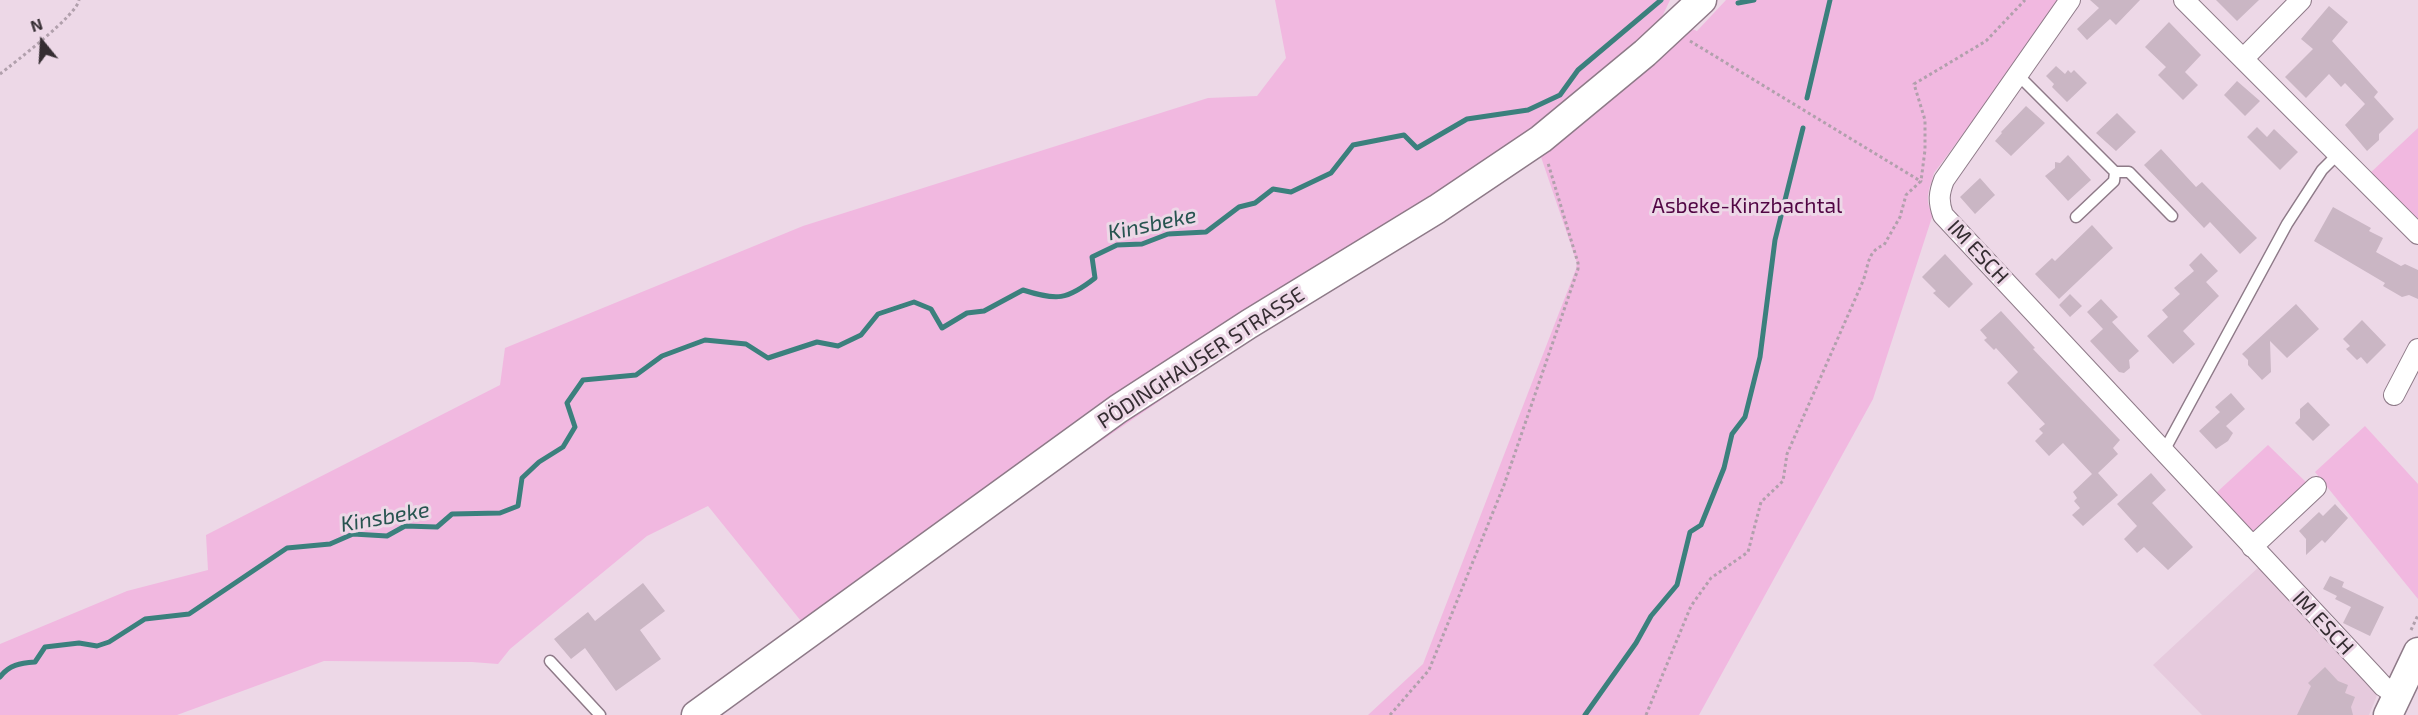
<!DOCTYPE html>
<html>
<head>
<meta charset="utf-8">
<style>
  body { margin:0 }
  #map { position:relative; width:2418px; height:715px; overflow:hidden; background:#edd8e7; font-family:"Exo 2",sans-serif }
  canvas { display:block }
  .north { position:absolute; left:12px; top:12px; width:60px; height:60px; -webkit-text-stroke:4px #edd8e7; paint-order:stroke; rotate:342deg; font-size:16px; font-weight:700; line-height:24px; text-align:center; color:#352d32 }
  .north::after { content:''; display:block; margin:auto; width:21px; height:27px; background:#352d32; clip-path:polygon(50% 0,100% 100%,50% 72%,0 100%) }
</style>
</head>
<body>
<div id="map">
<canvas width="2418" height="715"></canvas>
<div class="north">N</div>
</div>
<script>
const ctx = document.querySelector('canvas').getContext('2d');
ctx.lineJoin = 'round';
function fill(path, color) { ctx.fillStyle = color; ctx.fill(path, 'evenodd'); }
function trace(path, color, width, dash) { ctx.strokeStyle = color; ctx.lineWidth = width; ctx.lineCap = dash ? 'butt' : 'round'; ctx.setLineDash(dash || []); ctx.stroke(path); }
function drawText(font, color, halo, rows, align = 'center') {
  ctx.font = font + ' "Exo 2",sans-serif'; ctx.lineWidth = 6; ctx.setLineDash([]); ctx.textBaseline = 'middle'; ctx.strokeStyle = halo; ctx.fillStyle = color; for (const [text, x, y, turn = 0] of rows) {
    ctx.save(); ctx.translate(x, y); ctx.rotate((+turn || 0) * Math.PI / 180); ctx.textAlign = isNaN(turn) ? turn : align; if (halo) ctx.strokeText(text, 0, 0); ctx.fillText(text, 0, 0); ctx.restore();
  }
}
fill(new Path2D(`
  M2261 565 2378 693 2369 715H2202L2153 665Z`), '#e6cadd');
fill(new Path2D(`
  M1275 0H1670L1662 17 1697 31 1726 0H2063L1934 173C1930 188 1923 200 1933 214L1873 399 1699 715H1368L1423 664 1576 269 1577 263 1540 154 1264 330 863 603 805 626 708 506 647 536 510 649 498 664 472 662 324 661 177 715H0V644L127 591 208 570 206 535 500 385 505 348 803 226 1208 98 1257 96 1286 58Z
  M2418 128V224L2368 175Z
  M2365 426 2418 484V599L2315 472Z
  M2268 445 2310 486 2255 537 2215 494Z`), '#f1b8e0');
trace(new Path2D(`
  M1738 3 1754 0
  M1807 98 1830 0
  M0 677C9 665 20 663 35 662L45 647 79 643 97 646 109 642 145 619 189 614 287 548 330 544 353 534 387 536 405 526 437 527 452 514 500 513 518 506 522 478 539 462 563 447 575 427 567 403 583 380 636 375 662 356 705 340 746 344 768 358 817 342 838 346 861 335 878 314 914 302 931 309 942 328 967 313 984 311 1023 290C1057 301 1067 300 1095 278L1092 257 1117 245 1142 244 1168 234 1206 232 1239 207 1255 203 1273 189 1291 192 1331 173 1353 145 1404 135 1417 148 1467 119 1528 110 1560 95 1578 70 1661 0
  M1585 715 1636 643 1651 616 1677 585 1690 532 1701 525 1724 468 1732 434 1745 417 1760 357 1775 240 1803 128`), '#3b807d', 5);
fill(new Path2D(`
  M2090 0H2140L2116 25 2110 19 2087 40 2077 29 2099 8Z
  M2216 0H2259L2237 21Z
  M2329 6 2348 22 2332 41 2378 92 2374 97 2394 119 2379 134V140L2367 151 2345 125 2365 104 2345 83 2341 87 2329 74 2306 98 2285 77 2313 49 2301 39Z
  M2169 22 2201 55 2185 72 2198 85 2183 100 2158 75 2166 67 2145 47Z
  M2056 66 2065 74 2068 70 2071 73 2074 70 2087 83 2067 102 2052 87 2054 84 2046 76Z
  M2237 81 2260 101 2245 116 2224 95Z
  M2026 106 2045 123 2011 156 1995 141 2002 133 2001 132Z
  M2117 113 2136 132 2116 151 2096 133Z
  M2257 127 2267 137 2274 129 2298 152 2280 170 2247 137Z
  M2161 149 2196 187 2202 182 2257 238 2240 254 2210 222 2204 228 2144 165Z
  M2068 155 2091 180 2068 201 2045 176 2055 168V162L2060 163Z
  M1980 178 1995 195 1975 214 1960 197Z
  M2333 207 2371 228 2369 231 2383 238 2376 252 2401 266 2405 264 2418 270V299L2409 295 2402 297 2383 286 2385 283 2314 241Z
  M2092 225 2113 248 2059 299 2035 274 2052 258 2055 261Z
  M2201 253 2218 271 2206 282 2219 296 2183 331 2195 344 2173 364 2147 336 2168 317 2162 310 2180 294 2174 288 2194 271 2189 265Z
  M1945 254 1973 284 1949 308 1933 293 1936 291 1922 277Z
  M2070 294 2082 306 2070 317 2059 305Z
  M2101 299 2118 317 2112 322 2139 351 2129 360 2130 368 2124 373 2119 372 2090 341 2103 329 2087 312Z
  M2296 304 2319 329 2287 358 2270 341 2271 372 2262 380 2248 365V360L2242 354Z
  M2001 311 2035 348 2033 349 2120 440 2113 448 2118 454 2098 473 2118 495 2083 526 2072 515 2080 508 2074 501 2077 498 2073 492 2092 474 2063 443 2049 456 2035 441 2043 433 2039 429 2045 424 2007 383 2018 372 1996 348 1994 350 1984 340 1987 338 1980 330Z
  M2362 320 2386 345 2367 364 2361 357 2357 360 2346 349 2350 346 2343 339Z
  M2231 393 2245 409 2226 426 2233 433 2228 441 2216 449 2199 431 2220 412 2215 407Z
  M2308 402 2330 425 2313 441 2295 423 2300 418V409Z
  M2151 473 2166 490 2152 503 2193 547 2168 570 2144 547 2137 553 2124 539 2137 526 2117 504Z
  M2335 504 2348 518 2325 543 2322 540 2306 555V539L2299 531 2319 512 2323 516Z
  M2330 576 2344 582 2342 587 2384 607 2370 636 2343 623 2351 607 2335 599 2337 596 2323 589Z
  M643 583 665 611 640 630 661 659 616 691 585 648 571 659 554 639 588 612 595 621Z
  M2325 667 2338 681 2348 685 2345 693 2355 697 2351 707 2353 715H2297L2311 686 2308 683Z`), '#cab6c4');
const lane = new Path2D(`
  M2018 75 2115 172 2114 181 2076 217
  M2115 172H2129L2172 216
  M2164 451 2287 224 2322 170 2338 154
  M550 661 600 715`);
const street = new Path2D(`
  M2070 0 1944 180C1939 193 1938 201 1943 215L2372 674 2383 686 2397 695
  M2184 0 2418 234
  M2243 59 2301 0
  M2394 395 2418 349
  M2252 547 2316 487`);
const secondary = new Path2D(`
  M696 715 1118 409 1249 324 1437 209 1541 139 1645 53 1702 0
  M2388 715 2418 652`);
trace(lane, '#8e7a88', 13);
trace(street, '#8e7a88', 22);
trace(secondary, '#8e7a88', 31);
trace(new Path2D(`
  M1690 41 1922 182
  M0 74C15 62 77 15 79 0
  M2411 630 2418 615
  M1390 715 1429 670 1504 485 1578 269V263L1548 163
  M1646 715 1691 606 1711 578 1748 552 1761 502 1783 481 1787 454 1863 281C1869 265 1867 251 1884 245L1900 217 1906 195 1921 181 1925 150V120L1914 84 1986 41 2025 0`), '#b1a0ac', 3, [3, 3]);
trace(lane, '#fff', 10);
trace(street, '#fff', 20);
trace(secondary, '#fff', 28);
drawText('21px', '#520745', '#edd8e7', [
  ["Asbeke-Kinzbachtal",1747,206]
]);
drawText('21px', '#352d32', '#edd8e7', [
  ["IM ESCH",1978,252,47],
  ["PÖDINGHAUSER STRASSE",1201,358,-33],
  ["IM ESCH",2323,623,47]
]);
drawText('italic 22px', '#275450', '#edd8e7', [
  ["Kinsbeke",1152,224,-12],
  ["Kinsbeke",385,517,-10]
]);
</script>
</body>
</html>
